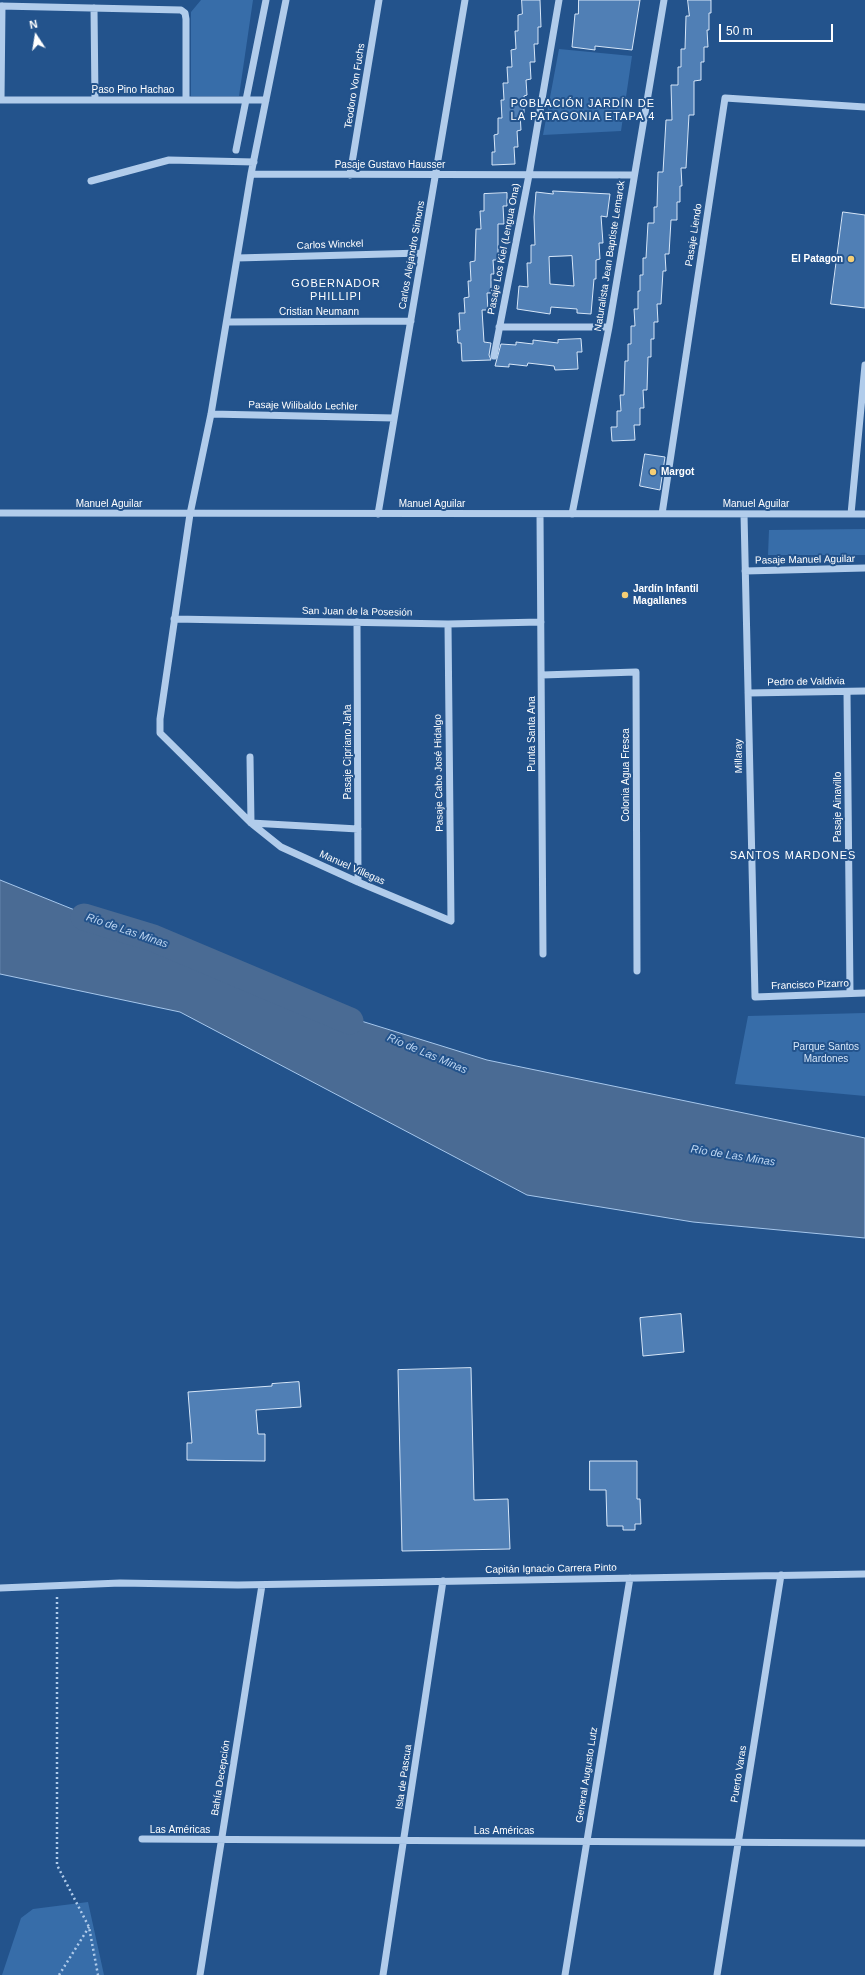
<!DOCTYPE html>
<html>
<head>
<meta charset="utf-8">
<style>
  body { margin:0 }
  #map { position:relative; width:865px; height:1975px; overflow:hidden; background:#23538c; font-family:Helvetica,sans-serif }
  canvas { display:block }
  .north { position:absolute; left:16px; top:16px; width:40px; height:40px; -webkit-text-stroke:3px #23538c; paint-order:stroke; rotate:348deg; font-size:11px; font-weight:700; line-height:16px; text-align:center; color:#fff }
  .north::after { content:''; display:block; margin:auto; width:14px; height:18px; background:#fff; clip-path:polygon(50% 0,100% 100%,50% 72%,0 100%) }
  .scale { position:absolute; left:719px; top:24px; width:114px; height:18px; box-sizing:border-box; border:2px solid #fff; border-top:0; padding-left:5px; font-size:12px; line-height:14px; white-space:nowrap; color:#fff; -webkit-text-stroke:3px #23538c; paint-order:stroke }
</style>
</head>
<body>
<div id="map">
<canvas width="865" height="1975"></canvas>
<div class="north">N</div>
<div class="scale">50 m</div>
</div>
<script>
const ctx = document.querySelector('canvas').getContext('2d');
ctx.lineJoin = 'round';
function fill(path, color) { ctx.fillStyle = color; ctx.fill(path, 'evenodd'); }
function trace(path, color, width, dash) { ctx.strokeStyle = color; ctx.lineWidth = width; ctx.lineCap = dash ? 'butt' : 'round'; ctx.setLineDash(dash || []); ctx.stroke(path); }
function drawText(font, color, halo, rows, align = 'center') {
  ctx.font = font + ' Helvetica,sans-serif'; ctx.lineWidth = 4; ctx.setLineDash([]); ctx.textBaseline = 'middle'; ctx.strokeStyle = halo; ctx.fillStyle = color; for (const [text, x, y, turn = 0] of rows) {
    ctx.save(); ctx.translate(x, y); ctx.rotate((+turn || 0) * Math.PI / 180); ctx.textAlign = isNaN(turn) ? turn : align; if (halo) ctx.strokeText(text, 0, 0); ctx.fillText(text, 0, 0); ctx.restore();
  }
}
fill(new Path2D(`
  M201 0H253L239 96H191V12Z
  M559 49 632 56 621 131 543 135Z
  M865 529V555H768L769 530Z
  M865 1013V1096L735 1084 748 1016Z
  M88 1902 104 1975H2L21 1918 33 1909Z`), '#376da9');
const water = new Path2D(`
  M0 880 316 1007 487 1060 865 1138V1238L693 1222 527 1195 180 1012 0 974Z`);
fill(water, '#4a6b94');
trace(water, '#a6c7ec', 1);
trace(new Path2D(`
  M84 917 153 938 350 1021`), '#4a6b94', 27);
const building = new Path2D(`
  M522 0H540L541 27H538V44H534L535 62H530L531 79 526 80 527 95 524 96V113H520L521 130 517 131 518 147H514L515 164 492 165V152H495L494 135 498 134V118H502L501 100H504L503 83H508L507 67H512L511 50 516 49 515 31H518V15L522 14Z
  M579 0H640L632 50 595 46V50L572 47 575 14H578Z
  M688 0H711V13H709V30H707L708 47H704V62H701V80L694 81V115H689L686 168H681L682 186H680V202H677V220H671L669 254H665L666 271H663L661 304H657L658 322H654V339H651V357H648L647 390H643L644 408H640V425H634L635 440 612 441 611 427H617V411H621L620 395H624L625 361H628V344H631V326H635L634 309H638V291H640V275H643V258H646L648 223H654V207H657L658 172H663L666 120H672L671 85H678V67H681V49H685L686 16H689Z
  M553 191 610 194 607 217 601 216 603 243H599L600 259 596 260V279H594L591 314 577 313V309L551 307 550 314 517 309 519 286 528 287 527 263H531V245H535L534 217 536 192 553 194ZM572 256 574 286 550 284 549 257Z
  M507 193V206H503L504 224H498V260H493L494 274H491V293H487L488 310H482L484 342 491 343 489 355 491 360 462 361 461 343H458L457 330H460L459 313H465L464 298 469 297 468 281H471L470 262 475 261 476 229H481L480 211H484V194Z
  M843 212 865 215V308L831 304Z
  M581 339 582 352H577L578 369 555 370 554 366 528 363 527 366 509 364V367L495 366 501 344 516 345V342L533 344V340L558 343V340Z
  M645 454 665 457 660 490 640 486Z
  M681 1314 684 1352 643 1356 640 1318Z
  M471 1368 474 1500 508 1499 510 1549 402 1551 398 1370Z
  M299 1382 301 1407 256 1410 258 1434H265V1461L187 1460V1443H192L188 1392 272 1386V1384Z
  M590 1461H637V1499H640L641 1524H635V1530H623V1526H607L606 1490H590Z`);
fill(building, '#507fb5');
trace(building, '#d6e6f8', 1);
trace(new Path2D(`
  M57 1597V1865L89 1927 98 1975
  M59 1975 89 1927`), '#b1cceb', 2.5, [2, 3]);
trace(new Path2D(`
  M286 0 251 174 211 414 190 514 160 719V733L251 823 281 847 358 882 451 921 448 624
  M0 6 181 10 185 13 186 19V100
  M94 8 95 100
  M0 100H266
  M1 100 2 6
  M236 150 266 0
  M251 174 634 175
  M350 175 379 0
  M91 181 169 160 254 162
  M237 258 422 253
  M227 322 411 321
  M499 327H609
  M494 356 529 175 559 0
  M211 414 394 418
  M0 513 865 514
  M378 514 465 0
  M540 514 543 954
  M572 514 609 327 664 0
  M662 514 725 98 865 107
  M744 514 755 997 865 993
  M851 514 865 365
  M745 571 865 568
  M174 619 448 624 541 622
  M357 622 358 882
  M542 675 636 672 637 971
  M847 692 850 993
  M748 693 865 691
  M250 757 251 823 358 829
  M0 1588 120 1583 238 1585 865 1574
  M142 1839 865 1843
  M200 1975 262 1585
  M383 1975 443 1581
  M565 1975 630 1578
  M717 1975 781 1575`), '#b1cceb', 7);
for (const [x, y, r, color] of [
  [851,259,4,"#f6ce74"],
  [653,472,4,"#f6ce74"],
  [625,595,4,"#f6ce74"]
]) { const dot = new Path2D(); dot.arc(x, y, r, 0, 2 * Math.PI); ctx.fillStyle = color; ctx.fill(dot); trace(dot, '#23538c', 1.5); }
drawText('10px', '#fff', '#23538c', [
  ["Teodoro Von Fuchs",355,86,-81],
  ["Paso Pino Hachao",133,90],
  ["Pasaje Gustavo Hausser",390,165],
  ["Pasaje Liendo",694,235,-81],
  ["Carlos Winckel",330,245,-2],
  ["Pasaje Los Kiel (Lengua Ona)",504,249,-79],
  ["Carlos Alejandro Simons",412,255,-80],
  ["Naturalista Jean Baptiste Lemarck",610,256,-81],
  ["Cristian Neumann",319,312],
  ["Pasaje Wilibaldo Lechler",303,406,1],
  ["Manuel Aguilar",109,504],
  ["Manuel Aguilar",432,504],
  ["Manuel Aguilar",756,504],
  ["Pasaje Manuel Aguilar",805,560,-1],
  ["San Juan de la Posesión",357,612,1],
  ["Pedro de Valdivia",806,682,-1],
  ["Punta Santa Ana",532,734,-90],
  ["Pasaje Cipriano Jaña",348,752,-90],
  ["Millaray",739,756,-91],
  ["Pasaje Cabo José Hidalgo",439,773,-91],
  ["Colonia Agua Fresca",626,775,-90],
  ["Pasaje Ainavillo",838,807,-90],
  ["Manuel Villegas",352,868,24],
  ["Francisco Pizarro",810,985,-2],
  ["Capitán Ignacio Carrera Pinto",551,1569,-1],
  ["Puerto Varas",739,1774,-81],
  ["General Augusto Lutz",587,1775,-81],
  ["Isla de Pascua",404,1777,-82],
  ["Bahía Decepción",221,1778,-81],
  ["Las Américas",180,1830],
  ["Las Américas",504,1831]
]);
drawText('bold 10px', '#fff', '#23538c', [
  ["El Patagon",843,259,"right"],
  ["Margot",661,472],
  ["Jardín Infantil",633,589],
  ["Magallanes",633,601]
], 'left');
drawText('10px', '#d6e6f8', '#23538c', [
  ["Parque Santos",826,1047],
  ["Mardones",826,1059]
]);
ctx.letterSpacing = '1px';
drawText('11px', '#fff', '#23538c', [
  ["POBLACIÓN JARDÍN DE",583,104],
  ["LA PATAGONIA ETAPA 4",583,117],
  ["GOBERNADOR",336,284],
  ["PHILLIPI",336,297],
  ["SANTOS MARDONES",793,856]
]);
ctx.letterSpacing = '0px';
drawText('italic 11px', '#bdd6f2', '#23538c', [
  ["Río de Las Minas",127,931,19],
  ["Río de Las Minas",427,1054,23],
  ["Río de Las Minas",733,1156,9]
]);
</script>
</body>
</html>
